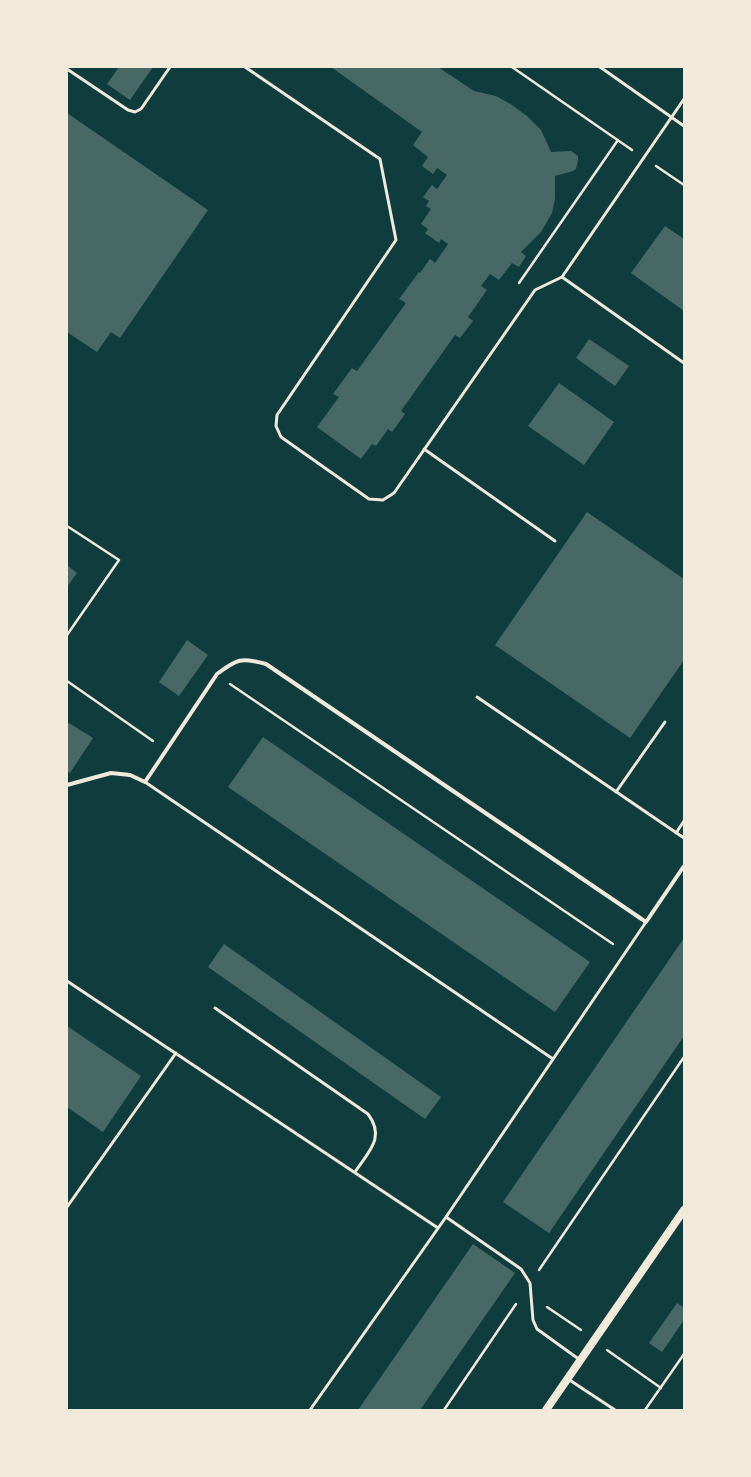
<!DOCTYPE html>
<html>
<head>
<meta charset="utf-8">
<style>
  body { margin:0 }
  #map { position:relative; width:751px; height:1477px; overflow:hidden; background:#0f3d3e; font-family:"Fira Sans Condensed",sans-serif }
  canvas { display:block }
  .frame { position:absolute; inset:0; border:68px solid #f1e9da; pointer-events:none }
</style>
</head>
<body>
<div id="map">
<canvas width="751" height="1477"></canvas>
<div class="frame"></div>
</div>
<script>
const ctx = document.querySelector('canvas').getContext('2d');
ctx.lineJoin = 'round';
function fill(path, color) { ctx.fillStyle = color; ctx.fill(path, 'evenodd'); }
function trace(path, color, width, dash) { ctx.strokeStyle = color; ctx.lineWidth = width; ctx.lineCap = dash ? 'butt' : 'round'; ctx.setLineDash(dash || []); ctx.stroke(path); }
fill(new Path2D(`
  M119 67H153L130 100 107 84Z
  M331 67H438L474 91 496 96 512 105 527 116 541 130 551 152 571 151 578 156V160L576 169 573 171 555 176V199L552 213 541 232 521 252 526 256 519 267 512 263 499 280 490 274 481 286 487 290 468 317 473 321 460 338 455 335 401 411 405 414 392 432 388 429 376 446 372 444 361 459 317 427 339 397 333 394 352 368 357 371 406 303 399 299 419 272 420 273 430 259 435 263 448 244 441 239 439 243 425 233 428 229 421 224 431 209 426 206 429 201 423 197 432 185 437 189 447 175 437 168 433 174 422 166 428 157 413 145 422 132Z
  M67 113 208 210 120 338 111 332 97 352 67 332Z
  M665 226 684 239V311L631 273Z
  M589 339 629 366 615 386 576 358Z
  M559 383 614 422 584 465 528 426Z
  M587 512 684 579V660L630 738 495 645Z
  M67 565 77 573 67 587Z
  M187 640 208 655 179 696 159 682Z
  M69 723 93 738 70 773 67 771V725Z
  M263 737 590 962 555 1012 228 787Z
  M684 938V1036L549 1233 503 1202Z
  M224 944 441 1097 425 1119 208 967Z
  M67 1026 141 1076 103 1132 67 1107Z
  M473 1244 515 1273 420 1410H358Z
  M677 1303 684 1308V1320L662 1352 649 1343Z`), '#486865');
trace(new Path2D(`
  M512 67 632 150
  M656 166 684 185
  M519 283 618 140
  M67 526 119 560 67 635
  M67 681 153 741
  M230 684 613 944
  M539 1270 684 1057
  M547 1307 581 1330
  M607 1350 661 1388
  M444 1410 516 1304
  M645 1410 684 1354`), '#f1e9da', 2.5);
trace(new Path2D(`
  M245 67 380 159 396 240 277 415 276 426 281 437 369 499 383 500 394 493 535 290 562 277 684 99
  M600 67 684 126
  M67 69 128 110 135 112 141 109 170 67
  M562 277 684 363
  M424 449 555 541
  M477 697 684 838
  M145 782 553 1059
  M616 792 665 722
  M676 833 684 821
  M67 981 438 1228
  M215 1008 368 1114C386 1138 368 1152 355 1172
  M67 1207 176 1053
  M446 1217 646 922
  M568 1379 615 1410
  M310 1410 446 1217 521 1269 530 1283 533 1320 537 1329 580 1360`), '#f1e9da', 3);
trace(new Path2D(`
  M67 785 111 773 130 775 145 782 217 674C237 659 241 657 266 664L646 922 684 866`), '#f1e9da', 4);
trace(new Path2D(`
  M546 1410 684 1210`), '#f1e9da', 8);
</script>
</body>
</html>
